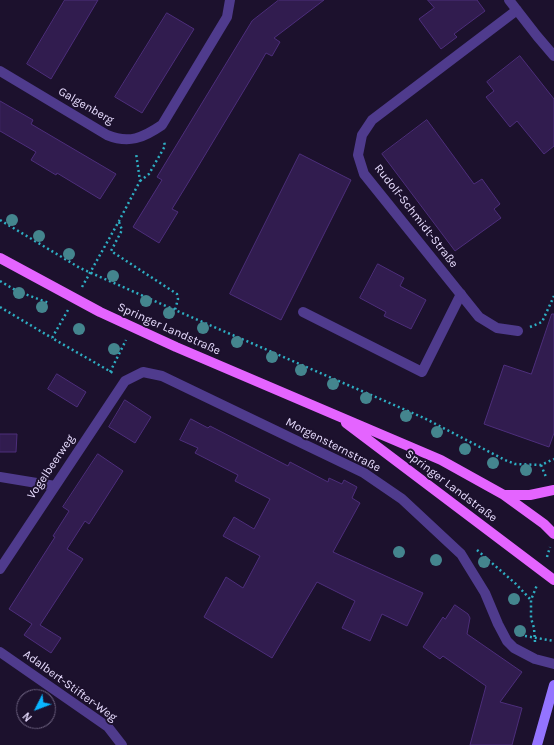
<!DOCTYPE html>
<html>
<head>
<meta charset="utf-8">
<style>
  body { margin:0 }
  #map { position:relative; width:554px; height:745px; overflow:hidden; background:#1c112d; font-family:Karla,sans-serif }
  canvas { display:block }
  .north { position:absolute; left:16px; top:689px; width:40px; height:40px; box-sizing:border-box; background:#1c112d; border:1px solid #6e6381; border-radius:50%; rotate:228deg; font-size:11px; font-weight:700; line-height:16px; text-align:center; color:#e8ddff }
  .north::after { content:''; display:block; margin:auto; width:14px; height:18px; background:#09b5ff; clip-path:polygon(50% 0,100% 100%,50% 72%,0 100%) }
</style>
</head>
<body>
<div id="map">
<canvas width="554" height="745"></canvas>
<div class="north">N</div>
</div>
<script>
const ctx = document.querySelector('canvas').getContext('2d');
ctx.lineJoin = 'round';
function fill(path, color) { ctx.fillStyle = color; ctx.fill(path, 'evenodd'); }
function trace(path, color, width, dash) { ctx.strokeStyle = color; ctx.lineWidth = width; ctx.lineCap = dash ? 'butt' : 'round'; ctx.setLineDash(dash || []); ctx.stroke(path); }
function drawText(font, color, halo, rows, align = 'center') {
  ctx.font = font + ' Karla,sans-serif'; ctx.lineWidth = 4; ctx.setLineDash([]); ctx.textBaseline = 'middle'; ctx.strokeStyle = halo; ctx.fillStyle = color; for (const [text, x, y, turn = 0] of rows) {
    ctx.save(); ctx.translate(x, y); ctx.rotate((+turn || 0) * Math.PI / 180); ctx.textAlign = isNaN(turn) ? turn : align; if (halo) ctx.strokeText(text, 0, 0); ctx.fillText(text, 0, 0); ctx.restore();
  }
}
const building = new Path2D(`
  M65 0H98L51 79 27 64Z
  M279 0H324L274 38 280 42 272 56 266 53 258 67 199 165 172 209 178 212 159 243 133 227 162 180 157 177 252 21Z
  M428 0H477L485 11 454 34 457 37 441 49 419 19 434 8Z
  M167 13 194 29 142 113 115 97Z
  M520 56 554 99V146L544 154 517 121 510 127 486 97 494 91 487 82Z
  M0 101 33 120 31 124 116 174 100 199 57 173 56 175 31 160 36 152 0 131Z
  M427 120 474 184 482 179 500 204 494 209 501 218 455 251 382 154Z
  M300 154 351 180 281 320 230 294Z
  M378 264 404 278 400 286 426 300 411 329 384 316 386 312 360 298Z
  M552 314H554V433L549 447 484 424 504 365 531 374Z
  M57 374 86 392 77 407 48 389Z
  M125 400 151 417 135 443 109 427Z
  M191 419 208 428 210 426 288 466 290 462 328 482 329 478 342 484 344 480 357 487 352 498 360 503 333 552 423 593 407 626 382 614 370 641 342 628 355 601 317 582 272 658 204 617 226 577 243 588 260 556 223 536 234 517 254 529 270 499 235 481 238 475 195 453 198 448 180 440Z
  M0 434H17L16 452H0Z
  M98 454 123 471 89 524 85 521 67 549 83 559 40 625 61 638 51 653 24 635 32 624 9 609 55 537 53 536 69 511 63 507Z
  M455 605 468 614 470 618 467 634 522 672 500 702 522 708 512 745H470L486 686 443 656 440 659 423 647 443 617 445 619Z`);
fill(building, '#311c4f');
trace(building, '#4d2e7b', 1);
trace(new Path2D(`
  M140 181 149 174 165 146 164 141
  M0 220 80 268 175 310 424 418 505 460 515 464 541 465 554 459
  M119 222 122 230 111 251 177 294 178 299 175 310
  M0 281 17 291 49 303
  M82 287 119 221 140 181 136 153
  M0 307 52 338
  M68 310 52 338 113 373
  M530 327 542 322 554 296
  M110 372 126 340
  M541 465 546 477
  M477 550 516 584 531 600
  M547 557 550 547
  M525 636 554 641
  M535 642 534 628 531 618V600L537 585`), '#2eaec3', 2.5, [2, 3]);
trace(new Path2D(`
  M303 312 422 372 461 294`), '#4f3b8d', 10);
trace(new Path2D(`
  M509 0 537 36 554 56
  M517 10 372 120 362 135 358 155 364 174 479 317 497 328 518 331
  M0 71 107 135C129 144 143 138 162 125L227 17 230 0
  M0 477 55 486
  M0 569 125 381 143 372 162 376 364 473 402 499 461 554 485 593 498 624 507 641 514 648 535 659 554 664
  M0 652 108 727 122 745`), '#4f3b8d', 10);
trace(new Path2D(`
  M537 745 554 685`), '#9474ff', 10);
trace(new Path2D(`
  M0 258 100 312 176 347 441 460 504 495 544 524 554 534
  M346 423 554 580
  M504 495H530L554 490`), '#e464ff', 10);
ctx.fillStyle = '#44858e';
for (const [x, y] of [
  [12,220],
  [39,236],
  [69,254],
  [113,276],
  [19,293],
  [146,301],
  [42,307],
  [169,313],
  [203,328],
  [79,329],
  [237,342],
  [114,349],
  [272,357],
  [301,370],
  [333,384],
  [366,398],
  [406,416],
  [437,432],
  [465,449],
  [493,463],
  [526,470],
  [399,552],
  [436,560],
  [484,562],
  [514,599],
  [520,631]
]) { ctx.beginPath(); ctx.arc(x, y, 6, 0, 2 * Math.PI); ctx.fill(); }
drawText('12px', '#e8ddff', '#1c112d', [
  ["Galgenberg",86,106,30],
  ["Rudolf-Schmidt-Straße",416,216,52],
  ["Springer Landstraße",169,329,24],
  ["Morgensternstraße",333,445,27],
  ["Vogelbeerweg",51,467,-56],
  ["Springer Landstraße",451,486,37],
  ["Adalbert-Stifter-Weg",70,686,36]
]);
</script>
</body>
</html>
